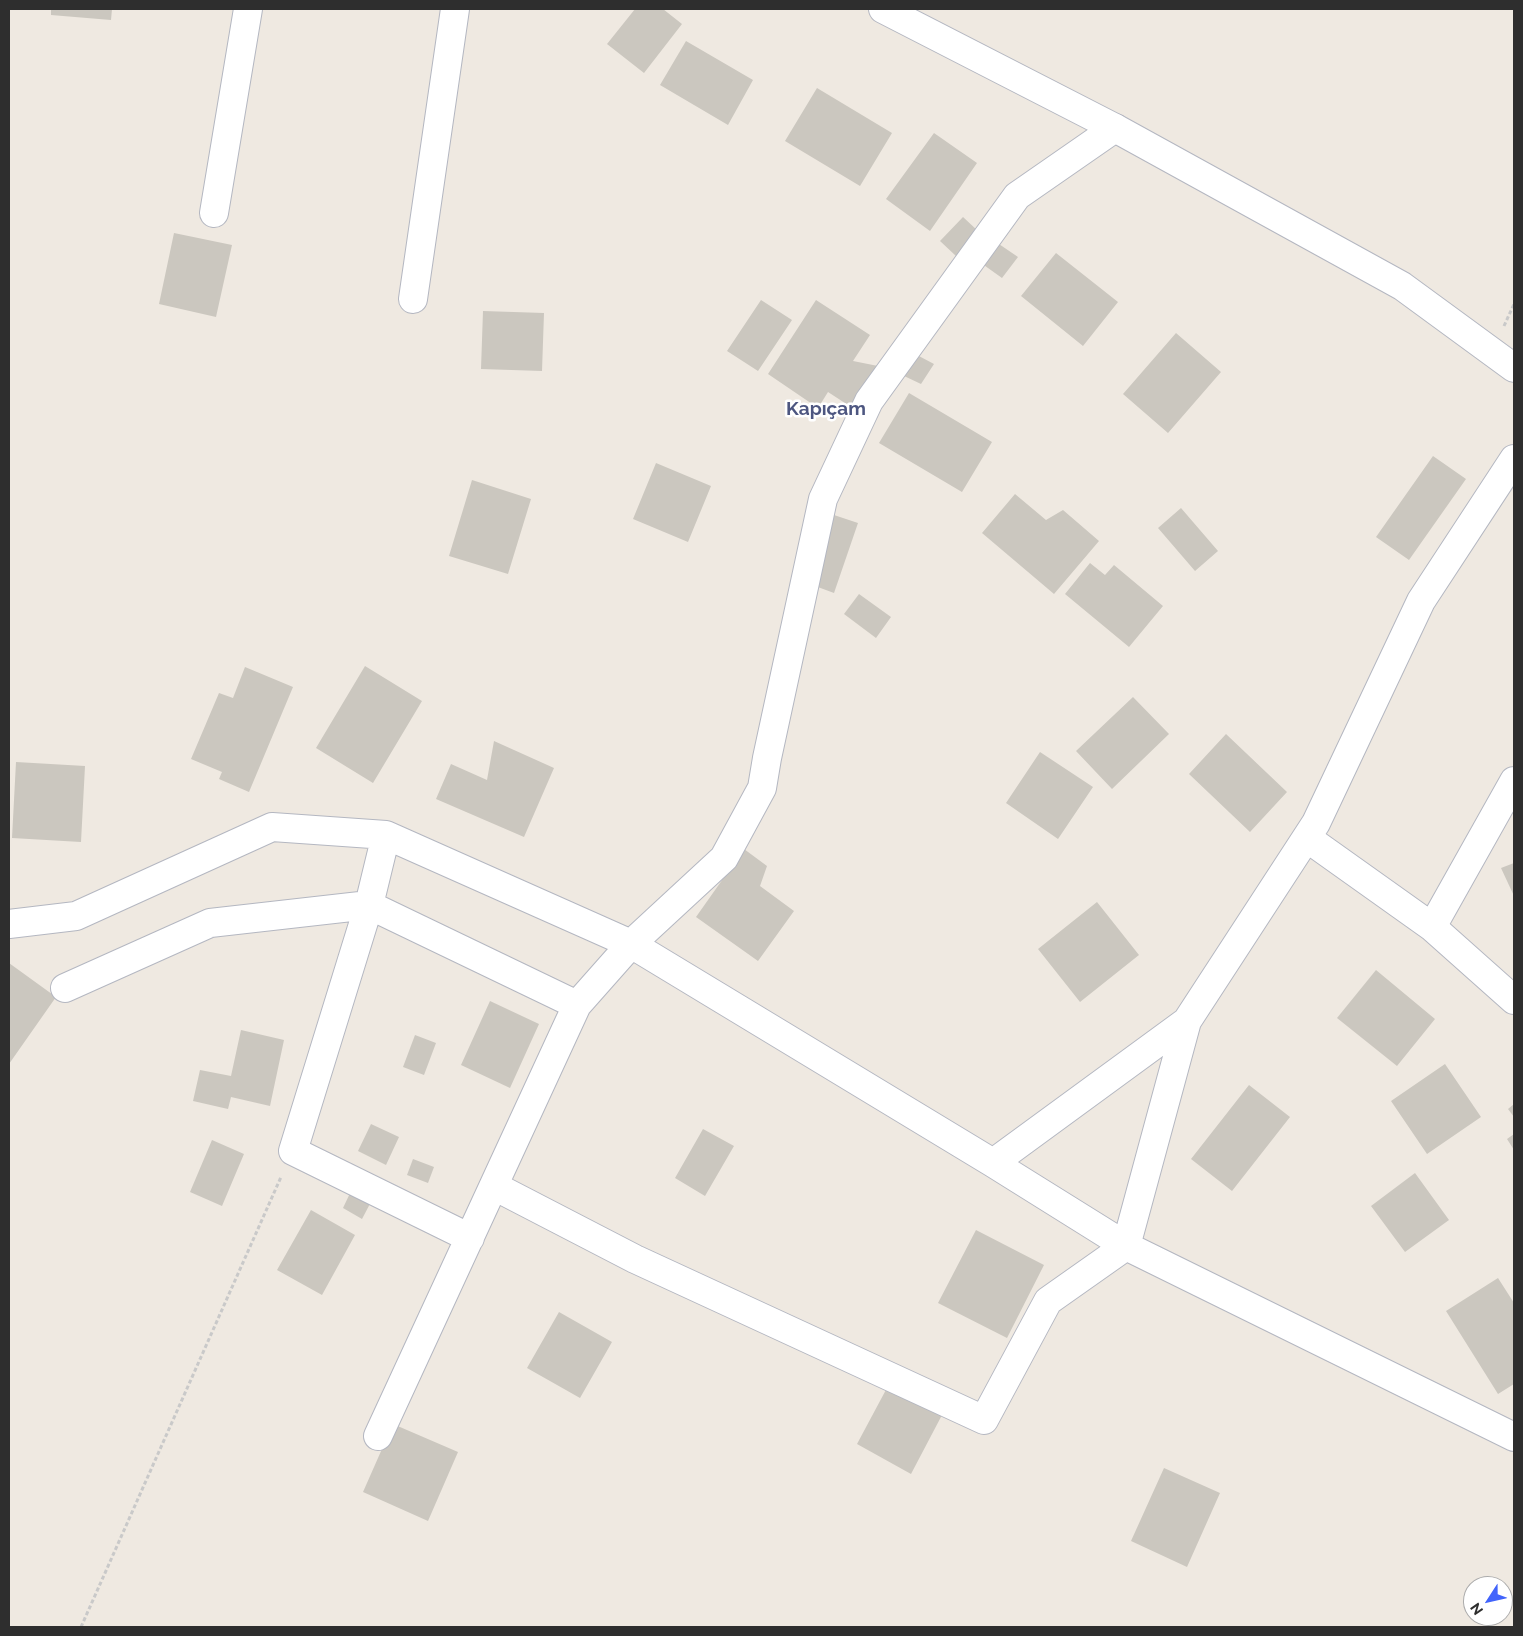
<!DOCTYPE html>
<html>
<head>
<meta charset="utf-8">
<style>
  body { margin:0 }
  #map { position:relative; width:1523px; height:1636px; overflow:hidden; background:#efe9e1; font-family:Raleway,sans-serif }
  canvas { display:block }
  .frame { position:absolute; inset:0; border:10px solid #2e2e2e; pointer-events:none }
  .north { position:absolute; left:1463px; top:1576px; width:50px; height:50px; box-sizing:border-box; background:#fff; border:1px solid #ababab; border-radius:50%; rotate:235deg; font-size:14px; font-weight:700; line-height:20px; text-align:center; color:#2e2e2e }
  .north::after { content:''; display:block; margin:auto; width:18px; height:22px; background:#4264fb; clip-path:polygon(50% 0,100% 100%,50% 72%,0 100%) }
</style>
</head>
<body>
<div id="map">
<canvas width="1523" height="1636"></canvas>
<div class="frame"></div>
<div class="north">N</div>
</div>
<script>
const ctx = document.querySelector('canvas').getContext('2d');
ctx.lineJoin = 'round';
function fill(path, color) { ctx.fillStyle = color; ctx.fill(path, 'evenodd'); }
function trace(path, color, width, dash) { ctx.strokeStyle = color; ctx.lineWidth = width; ctx.lineCap = dash ? 'butt' : 'round'; ctx.setLineDash(dash || []); ctx.stroke(path); }
function drawText(font, color, halo, rows, align = 'center') {
  ctx.font = font + ' Raleway,sans-serif'; ctx.lineWidth = 5; ctx.setLineDash([]); ctx.textBaseline = 'middle'; ctx.strokeStyle = halo; ctx.fillStyle = color; for (const [text, x, y, turn = 0] of rows) {
    ctx.save(); ctx.translate(x, y); ctx.rotate((+turn || 0) * Math.PI / 180); ctx.textAlign = isNaN(turn) ? turn : align; if (halo) ctx.strokeText(text, 0, 0); ctx.fillText(text, 0, 0); ctx.restore();
  }
}
fill(new Path2D(`
  M51 9H112L111 20 51 15Z
  M635 9H663L682 24 644 73 607 44Z
  M686 41 753 80 728 125 660 85Z
  M817 88 892 133 860 186 785 141Z
  M934 133 977 163 930 231 886 199Z
  M963 217 978 231 956 256 940 241Z
  M174 233 232 245 216 317 159 304Z
  M996 242 1018 257 1002 278 981 263Z
  M1056 253 1118 302 1083 346 1021 296Z
  M761 300 792 320 758 371 727 351Z
  M816 300 870 335 853 361 878 366 851 407 828 392 818 408 768 374Z
  M483 311 544 313 542 371 481 369Z
  M1176 333 1221 372 1168 433 1123 394Z
  M917 355 934 364 921 384 902 375Z
  M909 393 992 442 962 492 879 443Z
  M1433 456 1466 479 1409 560 1376 537Z
  M656 463 711 486 688 542 633 519Z
  M472 480 531 499 508 574 449 556Z
  M1015 494 1046 520 1063 510 1099 541 1054 594 982 533Z
  M1181 508 1218 551 1195 571 1158 528Z
  M831 514 858 523 834 593 807 583Z
  M1090 563 1105 575 1114 565 1163 606 1129 647 1065 594Z
  M859 594 891 617 876 638 844 614Z
  M365 666 422 701 373 783 316 748Z
  M245 667 293 687 249 792 219 779 222 772 191 759 219 693 233 698Z
  M1133 697 1169 734 1112 789 1076 751Z
  M1226 734 1287 792 1250 832 1189 774Z
  M494 741 554 768 524 837 436 799 451 764 487 780Z
  M1040 752 1093 787 1058 839 1006 803Z
  M16 762 85 766 81 842 12 838Z
  M744 849 767 866 760 886 794 911 758 961 696 917Z
  M1514 863V896L1501 868Z
  M1097 902 1139 955 1080 1002 1038 949Z
  M9 963 56 997 9 1064Z
  M1376 970 1435 1019 1397 1066 1337 1018Z
  M490 1001 539 1024 510 1088 461 1065Z
  M241 1030 284 1040 270 1106 231 1097 228 1109 193 1101 200 1070 231 1076Z
  M415 1035 436 1043 424 1075 403 1067Z
  M1445 1064 1481 1117 1427 1154 1391 1101Z
  M1249 1085 1290 1117 1232 1191 1191 1159Z
  M1514 1104V1117L1508 1109Z
  M371 1124 399 1137 386 1165 358 1151Z
  M703 1129 734 1146 705 1196 675 1178Z
  M1514 1134V1150L1507 1139Z
  M212 1140 244 1154 222 1206 190 1192Z
  M413 1159 434 1167 428 1183 407 1175Z
  M1415 1173 1449 1220 1405 1252 1371 1206Z
  M352 1189 372 1200 362 1219 343 1208Z
  M311 1210 355 1235 322 1295 277 1270Z
  M976 1230 1044 1265 1007 1338 938 1303Z
  M1498 1278 1514 1303V1384L1498 1394 1446 1311Z
  M559 1312 612 1342 580 1398 527 1368Z
  M888 1386 942 1415 911 1474 857 1444Z
  M393 1424 458 1452 428 1521 363 1492Z
  M1164 1468 1220 1493 1187 1567 1131 1541Z`), '#cbc7bf');
const minor = new Path2D(`
  M214 213 248 9
  M413 299 455 9
  M386 835 369 905 293 1151 470 1238
  M1307 838 1432 927 1514 1000
  M9 924 76 916 272 827 386 835 631 944 993 1163 1126 1246 1514 1437
  M1432 927 1514 781
  M65 988 210 923 369 905 577 1005
  M993 1163 1187 1021
  M494 1186 635 1259 984 1420 1048 1301 1126 1246 1187 1021 1316 823 1421 601 1514 459
  M378 1436 577 1005 631 944 724 858 762 788 767 758 823 499 869 401 1017 196 1115 128`);
const tertiary = new Path2D(`
  M883 9 1115 128 1402 286 1514 368`);
trace(minor, '#b4b7c1', 30);
trace(tertiary, '#b4b7c1', 30);
trace(new Path2D(`
  M1504 326 1514 304
  M81 1627 281 1177`), '#c9c9c9', 3, [4, 2.5]);
trace(minor, '#fff', 28);
trace(tertiary, '#fff', 28);
drawText('bold 19px', '#4d5680', '#fff', [
  ["Kapıçam",826,409]
]);
</script>
</body>
</html>
